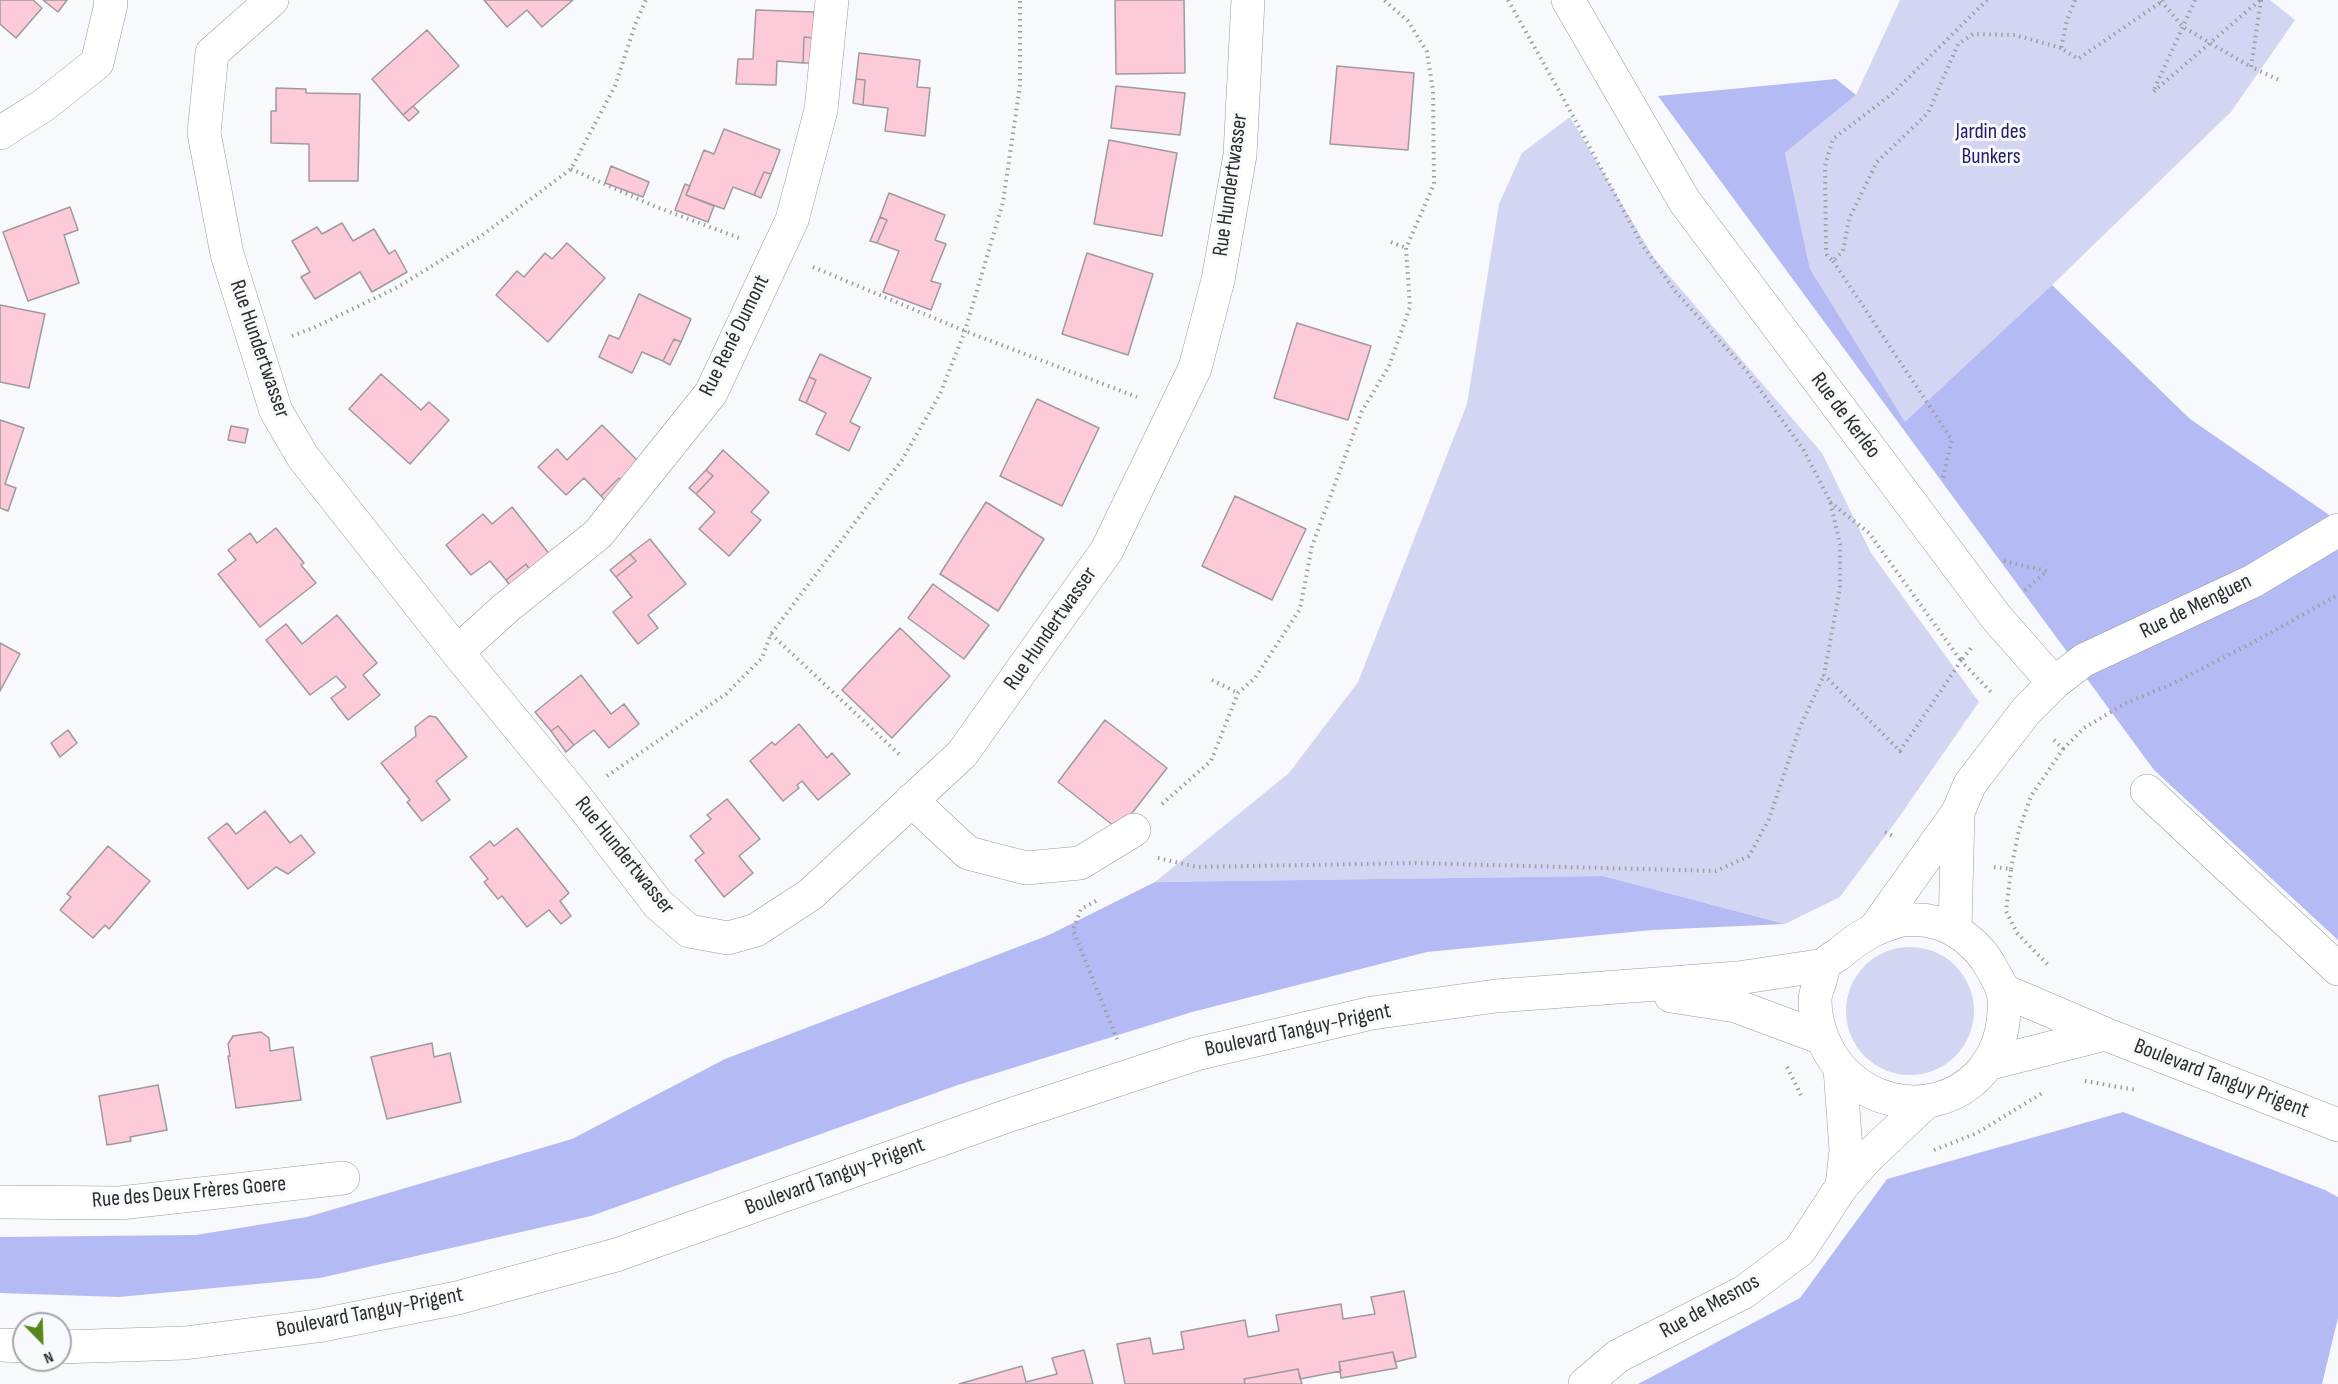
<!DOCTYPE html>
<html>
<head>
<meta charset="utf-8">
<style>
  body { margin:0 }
  #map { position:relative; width:2338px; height:1384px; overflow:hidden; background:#f8f9fd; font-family:"Sofia Sans Condensed",sans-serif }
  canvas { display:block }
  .north { position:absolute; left:12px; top:1312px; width:60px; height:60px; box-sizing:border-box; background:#f8f9fd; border:2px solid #a6a7aa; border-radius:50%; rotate:157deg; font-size:16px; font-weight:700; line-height:24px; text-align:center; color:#2c2d2e }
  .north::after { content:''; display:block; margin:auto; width:21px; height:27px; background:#56871b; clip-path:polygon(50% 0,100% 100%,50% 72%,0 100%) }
</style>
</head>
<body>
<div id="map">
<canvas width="2338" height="1384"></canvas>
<div class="north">N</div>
</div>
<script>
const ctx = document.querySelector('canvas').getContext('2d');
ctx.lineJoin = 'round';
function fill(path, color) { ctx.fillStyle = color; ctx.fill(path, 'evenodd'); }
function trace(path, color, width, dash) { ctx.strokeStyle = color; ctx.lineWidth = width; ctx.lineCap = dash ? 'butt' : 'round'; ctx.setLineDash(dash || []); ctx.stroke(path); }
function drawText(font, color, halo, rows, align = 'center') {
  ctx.font = font + ' "Sofia Sans Condensed",sans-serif'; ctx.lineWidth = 6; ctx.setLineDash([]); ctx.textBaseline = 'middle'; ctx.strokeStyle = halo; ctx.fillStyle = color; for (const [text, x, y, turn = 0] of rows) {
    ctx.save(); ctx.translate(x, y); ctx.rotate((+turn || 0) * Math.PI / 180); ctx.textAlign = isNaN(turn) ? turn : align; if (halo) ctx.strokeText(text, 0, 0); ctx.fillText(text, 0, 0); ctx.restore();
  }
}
fill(new Path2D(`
  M1900 0H2270L2295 20 2231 112 2052 285 1905 423 1810 269 1785 153 1856 95Z
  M1570 117 1654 258 1822 453 1871 553 1979 702 1897 820 1840 897 1785 924 1603 876 1155 882 1289 773 1358 682 1467 404 1499 204 1522 153Z
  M1846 1011a64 64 0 1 1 128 0a64 64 0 1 1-128 0Z`), '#d3d6f3');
fill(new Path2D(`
  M1836 79 1856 95 1785 153 1810 269 1905 422 2052 285 2190 419 2338 521V940L2154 770 1658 96Z
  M1603 876 1785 924 1652 930 1427 952 1192 1012 958 1085 591 1216 320 1278 119 1297 0 1293V1237L196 1235 307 1217 572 1139 725 1059 1049 935 1155 882Z
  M2123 1112 2325 1190 2338 1197V1318L2322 1384H1638L1800 1298 1887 1179Z`), '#b4baf4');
const building = new Path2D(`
  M0 0H33L42 8 16 38 0 24Z
  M43 0H67L58 12Z
  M484 0H573L542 27 527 10 507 27Z
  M1115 0H1184L1185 73 1116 74Z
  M756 10 814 12 813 38 804 37 803 63 777 61 776 85 736 84 738 59H753Z
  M427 30 459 66 403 115 372 79Z
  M804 37 813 38 812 63H803Z
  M859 53 920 60 917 87 930 88 925 136 885 131 888 108 863 105 865 80 856 79Z
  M1337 66 1414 73 1408 150 1330 144Z
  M856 79 865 80 863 105 853 103Z
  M1116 86 1185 93 1180 135 1111 128Z
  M276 88 306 89V93L360 94 358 181H309V144L271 143V111H276Z
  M413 106 419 112 409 121 403 115Z
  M724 129 780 150 771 174 764 172 754 195 733 187 724 209 686 195 704 150 714 154Z
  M1109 140 1177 153 1162 236 1094 224Z
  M611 166 649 182 643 197 605 183Z
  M764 172 771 174 761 198 754 195Z
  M685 184 690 186 686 195 714 206 708 222 675 210Z
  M889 193 945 215 935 240 946 244 931 281 941 284 931 310 883 292 899 251 877 243 887 220 880 217Z
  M70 207 78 230 64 235 79 283 28 301 3 232Z
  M880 217 887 220 877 243 870 241Z
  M342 223 353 241 374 229 389 254 395 250 407 272 372 292 360 272 315 299 301 277 310 272 292 241 317 227 322 234Z
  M567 243 605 278 548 342 496 295 517 271 524 277 545 253 552 259Z
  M1087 253 1153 274 1128 355 1062 334Z
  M639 294 691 319 681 342 674 339 663 361 642 352 632 373 599 357 609 335 619 339Z
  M0 305 45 314 29 388 0 382Z
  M1297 323 1371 346 1348 420 1274 398Z
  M674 339 681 342 670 365 663 361Z
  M820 354 871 378 850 422 860 427 849 451 816 434 826 413 806 403 816 380 809 377Z
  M381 374 421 410 429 402 449 420 410 464 349 409Z
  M809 377 816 380 806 403 799 400Z
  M1037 399 1099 428 1062 506 1000 476Z
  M0 420 24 428 5 484 16 488 8 511 0 508Z
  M602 425 644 467 626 484 619 478 601 496 584 478 566 495 538 467 557 449 567 460Z
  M231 426 248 429 245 443 228 440Z
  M723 450 769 492 751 512 761 520 729 556 699 529 715 512 696 494 713 476 706 470Z
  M706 470 713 476 696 494 689 488Z
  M619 478 626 484 608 503 601 496Z
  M1235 496 1306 529 1272 600 1202 566Z
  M986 502 1044 539 998 611 940 574Z
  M512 507 551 556 531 572 526 564 506 580 490 561 471 575 446 545 483 514 492 524Z
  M276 528 304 563 301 565 316 583 260 627 218 574 236 560 228 550 250 533 257 543Z
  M650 539 686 584 648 615 658 628 638 644 613 612 632 597 616 577 636 561 630 554Z
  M630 554 636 561 616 577 610 570Z
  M526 564 531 572 511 587 506 580Z
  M933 584 989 625 964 659 908 618Z
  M337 615 377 663 363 675 380 695 348 720 331 698 346 687 336 676 310 695 266 640 286 624 302 644Z
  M900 628 950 676 892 738 842 690Z
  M0 643 20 654 0 691Z
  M581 675 611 714 624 704 639 724 609 748 594 730 574 745 558 726 551 731 535 712Z
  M429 716 436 717 467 757 436 781 450 800 422 821 407 802 410 800 381 763 416 736 415 727Z
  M1105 720 1167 768 1119 830 1058 782Z
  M799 724 827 758 832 753 850 774 818 800 802 781 797 785 799 788 783 801 750 761 772 742 775 745Z
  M558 726 574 745 566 752 551 731Z
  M68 730 77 743 60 757 51 743Z
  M727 799 760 839 739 856 753 873 724 897 695 860 704 853 690 836 711 819 707 815Z
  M265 811 290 843 301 835 315 853 288 874 276 867 248 889 208 838 227 823 236 834Z
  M517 828 569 893 560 901 571 916 561 924 549 910 527 927 502 896 498 899 484 882 488 879 470 857 490 841 494 846Z
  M108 846 150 881 109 929 105 925 93 938 60 910 71 897 67 894Z
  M261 1032 269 1038 270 1051 293 1047 301 1100 236 1108 228 1056H230L228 1044 233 1036Z
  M432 1043 434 1057 450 1053 461 1102 387 1119 371 1057Z
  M158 1085 167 1130 130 1137 131 1141 107 1145 99 1096Z
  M1404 1291 1416 1357 1395 1362 1393 1352 1339 1362 1341 1371 1300 1379 1298 1369 1244 1379 1245 1384H1125L1117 1344 1150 1338 1153 1354 1184 1349 1181 1332 1245 1320 1248 1337 1279 1331 1276 1315 1341 1304 1343 1319 1375 1314 1371 1297Z
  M1084 1350 1093 1384H959L1022 1366 1026 1382 1057 1374 1052 1358Z
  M1393 1352 1397 1368 1341 1378 1339 1362Z
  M1298 1369 1302 1384H1245L1244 1379Z`);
fill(building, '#fdcada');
trace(building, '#9f9a9b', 1.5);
const minor = new Path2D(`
  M272 0 212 53 204 133 227 254 276 411 303 457 457 652 576 797 658 904 689 931 728 938 756 930 811 894 962 754 1107 550 1195 368 1218 280 1240 155 1248 0
  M1568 0 1685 202 1996 617 2054 683
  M0 133 44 105 97 63 111 4 110 0
  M457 652 507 607 598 534 711 393 792 220 821 110 832 0
  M2147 791 2338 969
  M911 800 968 853 1026 868 1080 863 1134 830
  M1902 920C1911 920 1921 919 1929 921 1955 925 1980 946 1992 969 1995 975 2000 982 2002 989 2006 1001 2004 1017 2002 1029 1987 1104 1899 1125 1846 1074 1827 1055 1815 1027 1815 1000 1815 993 1819 985 1821 978 1822 975 1822 968 1825 965 1827 961 1834 957 1839 954 1861 935 1874 928 1902 920Z
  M1876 927 1958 812 1970 784 2026 711 2054 683 2084 660 2253 581 2338 530
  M1955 930 1958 812
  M2002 990 2105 1034 2338 1125
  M1671 996 1736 1006 1822 1038
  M1987 1064 2105 1034
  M1840 1068 1846 1150 1842 1186
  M0 1202 120 1203 343 1178
  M0 1345 24 1346
  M60 1347 185 1343 317 1326 457 1298 616 1255 1010 1115 1196 1054 1372 1013 1496 996 1738 978 1825 965
  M1585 1384 1618 1356 1744 1292 1800 1250 1842 1186 1867 1158 1926 1102`);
trace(minor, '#9a9b9e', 34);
trace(new Path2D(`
  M1508 0 1567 105 1641 243 1675 291 1745 369 1803 449 1830 501 1840 544V588L1824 675 1900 751 1961 661 1993 694
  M1987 0 1893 93 1833 139 1825 166 1826 248 1827 255 1833 261 1843 251 1849 219 1877 162 1928 113 1958 44 1973 34 2015 35 2061 48
  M2075 0 2067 20 2061 48 2078 59 2164 0
  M2195 0 2153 92 2260 0
  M2261 0 2251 67 2279 80
  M2161 1 2183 27 2251 67
  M571 169 654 206 742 239
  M1391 242 1406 248
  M1833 261 1952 440 1942 481
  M813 267 965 331 1137 397
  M292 336 313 328 396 288 481 236 571 169 615 86 635 25 646 0
  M1830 502 1869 533 1961 661 1971 648
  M2004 561 2047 571 2023 592
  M771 634 902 757
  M1212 680 1238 693
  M2063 749 2084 728 2126 703 2172 684 2252 643 2338 595
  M607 776 726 694 762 658 771 634 902 460 940 394 965 331 1003 202 1020 85V0
  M1162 804 1211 761 1238 693 1255 678 1300 609 1312 546 1362 411 1389 366 1410 307 1406 248 1434 184 1433 91 1427 52 1408 21 1384 0
  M1885 832 1893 836
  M1158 858 1197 867 1416 863 1716 871 1749 856 1769 819 1800 727 1824 675
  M1994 867 2011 869 2006 911 2017 933 2050 967
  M2011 869 2019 830 2031 796 2063 749 2053 739
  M1096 901 1081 909 1073 930 1117 1039
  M1787 1067 1801 1095
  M2085 1081 2136 1090
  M1934 1150 1977 1133 2044 1092`), '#9c9da0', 4, [1.5, 4.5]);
trace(minor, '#fff', 33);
drawText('22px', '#251c6c', '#f8f9fd', [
  ["Jardin des",1991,132],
  ["Bunkers",1991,157]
]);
drawText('22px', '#2c2d2e', '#f8f9fd', [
  ["Rue Hundertwasser",1231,185,-82],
  ["Rue René Dumont",735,336,-64],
  ["Rue Hundertwasser",259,349,71],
  ["Rue de Kerléo",1845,416,53],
  ["Rue de Menguen",2196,607,-26],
  ["Rue Hundertwasser",1051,629,-55],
  ["Rue Hundertwasser",624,856,51],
  ["Boulevard Tanguy-Prigent",1298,1031,-12],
  ["Boulevard Tanguy Prigent",2221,1079,21],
  ["Boulevard Tanguy-Prigent",835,1177,-20],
  ["Rue des Deux Frères Goere",189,1193,-5],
  ["Rue de Mesnos",1710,1307,-29],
  ["Boulevard Tanguy-Prigent",370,1313,-11]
]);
</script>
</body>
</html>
